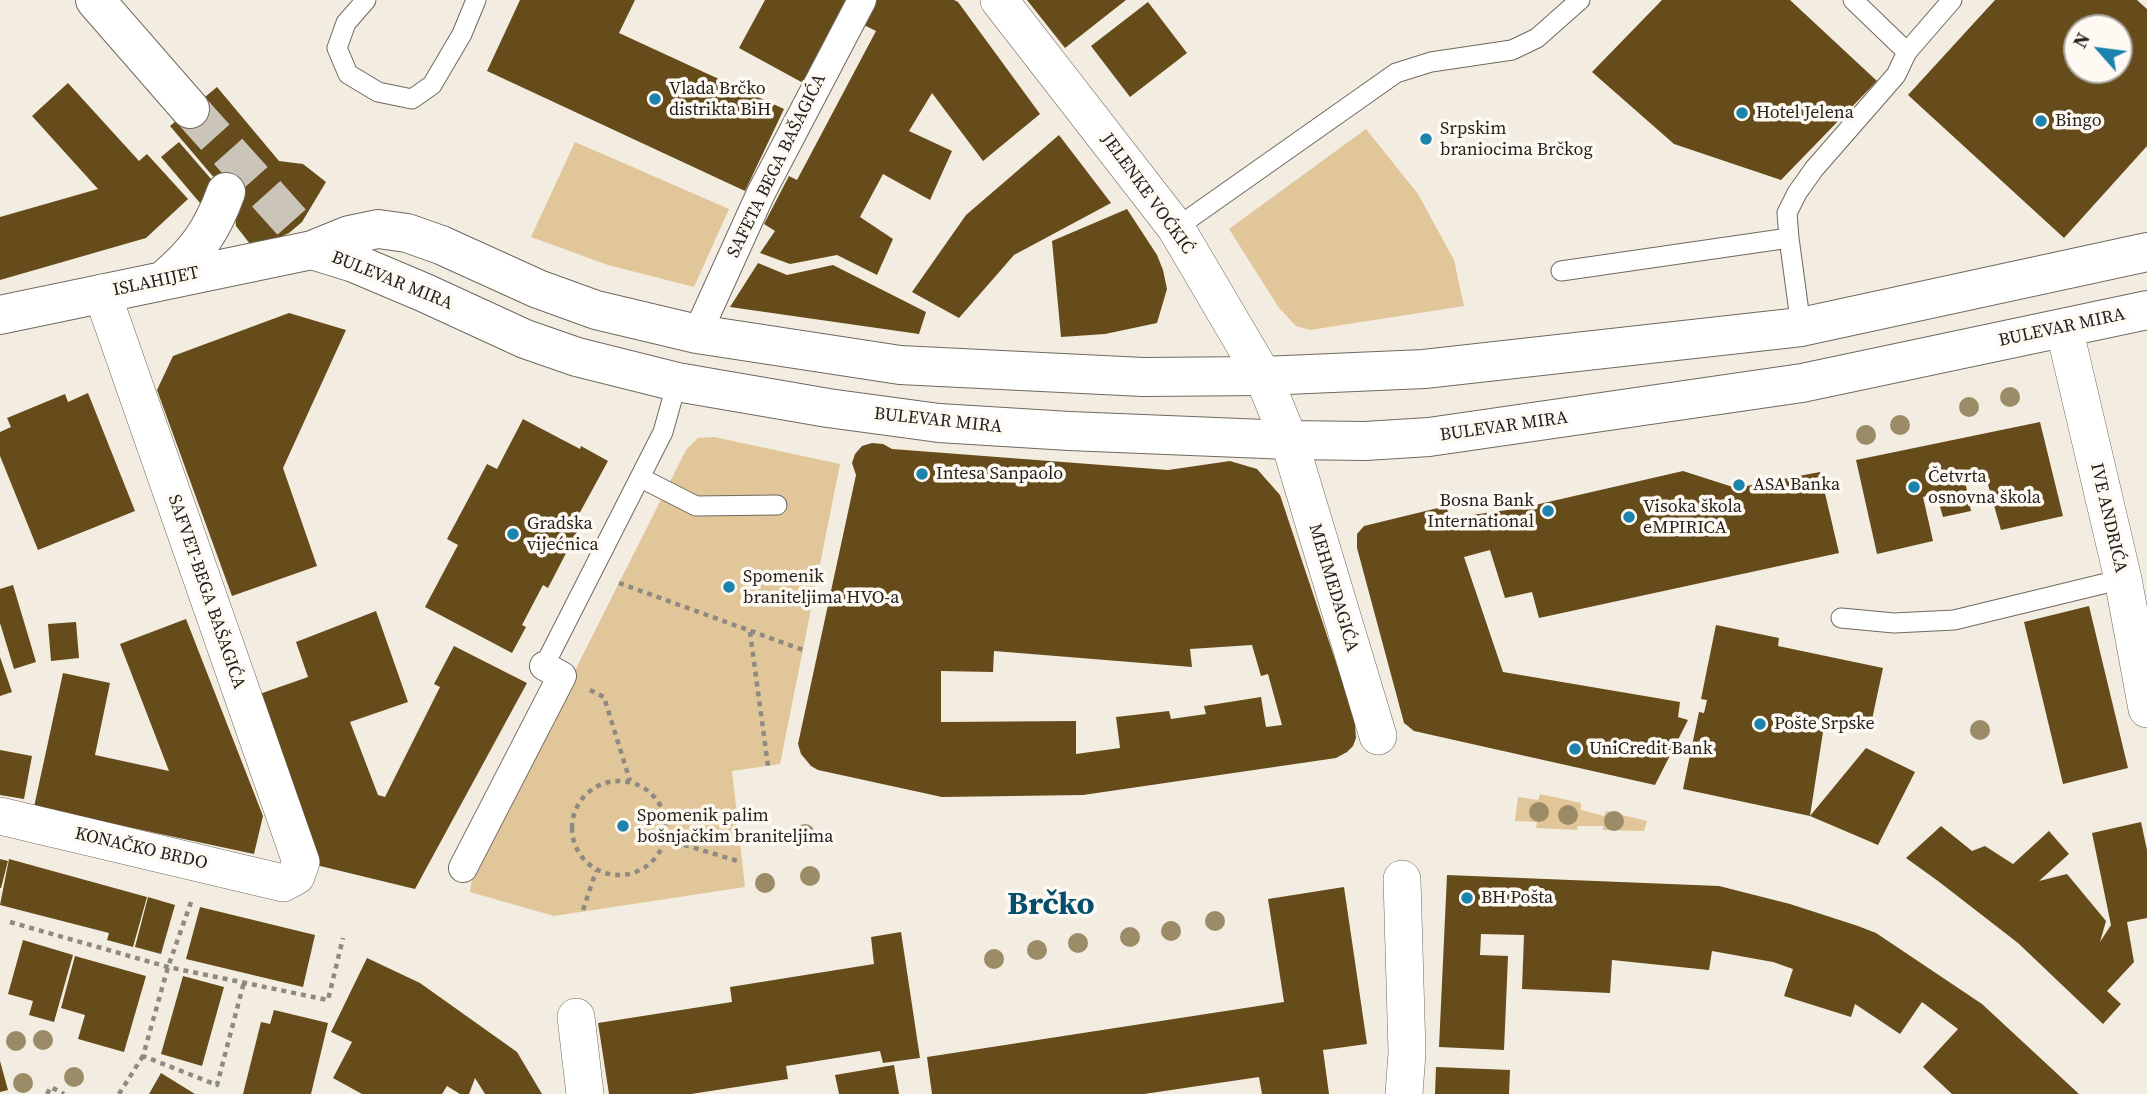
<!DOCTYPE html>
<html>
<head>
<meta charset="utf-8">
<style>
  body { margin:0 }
  #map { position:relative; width:2147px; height:1094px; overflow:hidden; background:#f3ece0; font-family:"Source Serif 4",serif }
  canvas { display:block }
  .north { position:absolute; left:2063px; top:14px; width:70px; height:70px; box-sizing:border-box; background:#fefaf3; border:2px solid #a7a49e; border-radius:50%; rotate:298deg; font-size:19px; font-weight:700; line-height:28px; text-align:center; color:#25221e }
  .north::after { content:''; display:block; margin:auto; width:24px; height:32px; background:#1b83ac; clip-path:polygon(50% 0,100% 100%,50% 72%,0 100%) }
</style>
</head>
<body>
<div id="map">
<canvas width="2147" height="1094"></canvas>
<div class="north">N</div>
</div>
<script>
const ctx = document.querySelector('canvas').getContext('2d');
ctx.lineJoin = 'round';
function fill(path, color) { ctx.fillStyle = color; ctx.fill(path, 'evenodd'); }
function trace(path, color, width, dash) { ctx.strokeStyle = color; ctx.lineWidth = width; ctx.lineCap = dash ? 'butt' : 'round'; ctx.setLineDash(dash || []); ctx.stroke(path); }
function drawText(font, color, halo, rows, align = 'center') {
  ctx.font = font + ' "Source Serif 4",serif'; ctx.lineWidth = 7; ctx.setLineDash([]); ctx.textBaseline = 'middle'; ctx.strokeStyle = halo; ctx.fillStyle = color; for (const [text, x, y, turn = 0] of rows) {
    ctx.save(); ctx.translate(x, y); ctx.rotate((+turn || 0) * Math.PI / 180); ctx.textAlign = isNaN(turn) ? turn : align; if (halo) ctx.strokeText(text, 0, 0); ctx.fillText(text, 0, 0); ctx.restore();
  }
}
fill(new Path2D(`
  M1366 129 1418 194 1454 260 1464 306 1310 330 1296 326 1279 308 1229 229Z
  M575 142 729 209 694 287 608 265 531 237Z
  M714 437 840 464 780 764 732 771 745 887 554 916 470 892 473 873 686 450 698 438Z
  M1540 794 1581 803V810L1604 816 1606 811 1647 821 1644 831 1603 830V826H1578L1577 830 1536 828 1537 822 1515 821 1518 797 1538 800Z`), '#e1c699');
fill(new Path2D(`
  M520 0H635L619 33 784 109 745 191 487 71Z
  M765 0H850L805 84 739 48Z
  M877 0H954L958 2 1040 114 983 161 932 93 909 131 952 151 930 200 883 174 860 217 893 239 877 275 837 255 790 264 760 253 775 231 764 224 789 176 797 180 876 31 864 25Z
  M1027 0H1126L1065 48Z
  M1662 0H1790L1877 81 1781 180 1674 144 1592 72Z
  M1995 0H2137L2147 9V146L2064 238 1908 95ZM2077 28H2119V70H2077Z
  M1148 2 1187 53 1130 97 1091 46Z
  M68 83 139 161 147 154 188 199 146 238 0 280V217L98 189 32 116Z
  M217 87 279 161 303 164 326 182 302 222 289 233 254 249 236 226 233 200 170 126Z
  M1059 135 1111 203 1014 255 959 318 912 292 966 215Z
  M179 142 218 187 200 203 161 157Z
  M1127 209 1157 255 1163 270 1167 289 1157 323 1105 334 1061 337 1052 241Z
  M758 263 787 275 833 265 926 312 919 334 730 307Z
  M289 313 346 330 283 468 317 566 232 596 157 390 173 356Z
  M88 393 135 511 38 550 0 456V432L11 427 7 418 65 394 68 402Z
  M523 419 580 449 581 446 608 461 572 527 578 530 548 588 543 585 522 625 526 627 512 653 425 607 458 545 447 539 487 464 497 469Z
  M2040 422 2063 516 2001 530 1985 474 1965 481 1971 511 1943 517 1936 493 1923 497 1933 541 1877 554 1856 460Z
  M872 443 883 444 892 449 1168 470 1230 461 1257 469 1280 495 1357 725 1355 726 1356 738 1353 746 1347 752 1336 758 1083 795 942 797 818 770 811 766 801 754 798 744 856 475 852 463 855 454 862 446ZM1252 645 1261 676 1268 674 1282 725 1266 727 1261 697 1204 706 1206 714 1171 719 1169 711 1116 717 1120 748 1076 754V721L941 722V671L993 672 994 651 1192 667 1190 649Z
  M1683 471 1736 488 1820 472 1839 553 1539 618 1532 592 1505 598 1490 550 1464 557 1503 672 1680 702 1678 717 1688 720 1655 785 1414 731 1404 723 1357 548V534L1364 526 1446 506 1450 518 1522 508Z
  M13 585 36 662 14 669 0 623V589Z
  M2089 606 2128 768 2063 784 2024 622Z
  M376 611 408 702 350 722 378 795 385 797 440 687 434 684 454 646 527 683 415 889 316 865 251 697 308 677 296 642Z
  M186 619 263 816 254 854 34 807 63 673 110 683 95 755 169 771 120 644Z
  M76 622 79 658 51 661 48 624Z
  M1716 625 1779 638 1778 646 1883 668 1870 729 1825 719 1810 816 1683 789 1699 712 1704 713 1707 700 1701 699Z
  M0 657 12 692 0 696Z
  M1866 748 1915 772 1878 845 1810 816Z
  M0 750 32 756 24 799 0 795Z
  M2141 822 2147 850V918L2127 922 2134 962 2107 991 2121 1004 2103 1024 2018 943 1938 881 1906 858 1941 826 1972 851 1985 846 2013 864 2049 831 2069 854 2039 881 2067 874 2106 921 2100 942 2111 925 2092 833Z
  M0 859 8 861 1 888H0Z
  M9 859 147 897 133 947 107 940 109 933 0 905Z
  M1447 875 1719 886 1790 904 1858 926 1876 933 1982 1004 2079 1094H1952L1923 1067 1958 1029 1922 1002 1900 1034 1855 1004 1851 1017 1784 996 1793 969 1773 962 1712 951 1709 970 1612 960 1610 993 1522 989 1524 935 1481 934 1480 955 1508 956 1504 1050 1439 1047Z
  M1344 887 1367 1044 1323 1050 1329 1094H1262L1259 1077 1144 1094H932L927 1057 1284 1002 1268 899Z
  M148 897 175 905 161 954 135 947Z
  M200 907 315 935 303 987 186 959Z
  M901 932 920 1058 883 1063 880 1051 786 1066 788 1079 691 1094H609L598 1023 732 1002 730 987 874 964 871 937Z
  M23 940 73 955 54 1022 29 1015 33 1001 8 994Z
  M75 956 146 976 124 1052 78 1039 85 1015 61 1008Z
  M367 958 420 983 517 1052 542 1094H485L475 1078 469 1094H460L447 1086 442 1094H362L333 1078 352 1042 331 1032Z
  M183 976 224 987 202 1066 161 1054Z
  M274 1010 328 1023 311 1094H243L261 1022 270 1024Z
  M0 1061 8 1090 0 1092Z
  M894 1065 899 1094H839L835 1075Z
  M1436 1067 1510 1070 1509 1094H1435Z
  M161 1073 195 1094H149Z`), '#664c1a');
trace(new Path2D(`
  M190 109 296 227`), '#cac4b9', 38, [38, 19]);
const service = new Path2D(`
  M366 0 346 23 337 48 348 74 378 92 412 99 432 85 462 34 476 0
  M1853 0 1907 52 1952 0
  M1176 228 1396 73 1431 62 1512 50 1537 38 1580 0
  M1789 238 1787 213 1797 193 1814 169 1896 75 1907 52
  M1561 271 1789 238 1801 327
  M641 478 696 506 777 505
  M1841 618 1894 623 1954 620 2123 579
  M544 666 663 432 677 382`);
const pedestrian = new Path2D(`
  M697 334 761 193 862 0
  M463 868 562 676 544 666`);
const minor = new Path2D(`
  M999 0 1176 228 1263 376 1289 440 1378 736
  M2064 328 2123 579 2147 709
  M0 816 283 883 296 876 301 862 102 293
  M1402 879 1407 1053 1404 1094
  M576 1017 585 1094`);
const secondary = new Path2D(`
  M95 0 190 109
  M312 250 354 263 425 293 525 339 577 357 677 382 828 408 939 423 1069 431 1289 440 1365 441 1429 437 1802 383 2147 310
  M164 280C196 253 212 231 226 192
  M0 315 312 250 349 235 378 229 407 233 441 245 538 289 596 310 697 334 900 365 1143 377 1263 376 1424 369 1801 327 2147 252`);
trace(service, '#6f695f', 21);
trace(pedestrian, '#6f695f', 30);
trace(minor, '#6f695f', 38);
trace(secondary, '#6f695f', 40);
trace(new Path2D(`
  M619 583 803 650
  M750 632 768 766
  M590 690 604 697 630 781
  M572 828a47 47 0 1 1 94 0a47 47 0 1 1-94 0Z
  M665 839 741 862
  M191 902 168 967 143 1056 217 1085 244 982
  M583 910 596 871
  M10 922 168 967 328 1000 343 938
  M47 1094 51 1087 64 1094
  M119 1094 143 1056`), '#8f8a81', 4.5, [5, 5]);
trace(service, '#fff', 19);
trace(pedestrian, '#fff', 28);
trace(minor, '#fff', 37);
trace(secondary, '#fff', 38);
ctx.fillStyle = '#9b8b66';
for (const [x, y] of [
  [2010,397],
  [1969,407],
  [1900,425],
  [1866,435],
  [1980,730],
  [1539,812],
  [1568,815],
  [1614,821],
  [805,834],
  [810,876],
  [765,883],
  [1215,921],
  [1171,931],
  [1130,937],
  [1078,943],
  [1037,950],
  [994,959],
  [43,1040],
  [16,1041],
  [74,1077],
  [23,1083]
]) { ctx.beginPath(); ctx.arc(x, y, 10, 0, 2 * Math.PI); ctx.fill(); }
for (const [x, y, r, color] of [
  [655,99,7,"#1b83ac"],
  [1742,113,7,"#1b83ac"],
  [2041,121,7,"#1b83ac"],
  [1426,139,7,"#1b83ac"],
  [922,474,7,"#1b83ac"],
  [1739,485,7,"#1b83ac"],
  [1914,487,7,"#1b83ac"],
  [1548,511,7,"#1b83ac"],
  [1629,517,7,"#1b83ac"],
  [513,534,7,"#1b83ac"],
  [729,587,7,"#1b83ac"],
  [1760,724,7,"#1b83ac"],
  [1575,749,7,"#1b83ac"],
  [623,826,7,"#1b83ac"],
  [1467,898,7,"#1b83ac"]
]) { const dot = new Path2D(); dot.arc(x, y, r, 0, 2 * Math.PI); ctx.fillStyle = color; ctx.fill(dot); trace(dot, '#fefaf3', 2.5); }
drawText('18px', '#25221e', '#fefaf3', [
  ["Vlada Brčko",669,89],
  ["distrikta BiH",669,110],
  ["Hotel Jelena",1756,113],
  ["Bingo",2055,121],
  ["Srpskim",1440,129],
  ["braniocima Brčkog",1440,150],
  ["Intesa Sanpaolo",936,474],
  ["Četvrta",1928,477],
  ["osnovna škola",1928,498],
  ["ASA Banka",1753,485],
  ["Bosna Bank",1534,501,"right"],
  ["International",1534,522,"right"],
  ["Visoka škola",1643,507],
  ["eMPIRICA",1643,528],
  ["Gradska",527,524],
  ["vijećnica",527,545],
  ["Spomenik",743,577],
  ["braniteljima HVO-a",743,598],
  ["Pošte Srpske",1774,724],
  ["UniCredit Bank",1589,749],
  ["Spomenik palim",637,816],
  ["bošnjačkim braniteljima",637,837],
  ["BH Pošta",1481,898]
], 'left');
drawText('18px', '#25221e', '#fefaf3', [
  ["SAFETA BEGA BAŠAGIĆA",777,166,-64],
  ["JELENKE VOĆKIĆ",1147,194,54],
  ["BULEVAR MIRA",392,281,22],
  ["ISLAHIJET",156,282,-12],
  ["BULEVAR MIRA",2062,328,-12],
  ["BULEVAR MIRA",938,421,6],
  ["BULEVAR MIRA",1504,427,-8],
  ["IVE ANDRIĆA",2108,518,77],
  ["MEHMEDAGIĆA",1333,588,73],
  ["SAFVET-BEGA BAŠAGIĆA",206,592,71],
  ["KONAČKO BRDO",141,849,13]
]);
drawText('bold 32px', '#034f6c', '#fefaf3', [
  ["Brčko",1051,906]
]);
</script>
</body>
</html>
